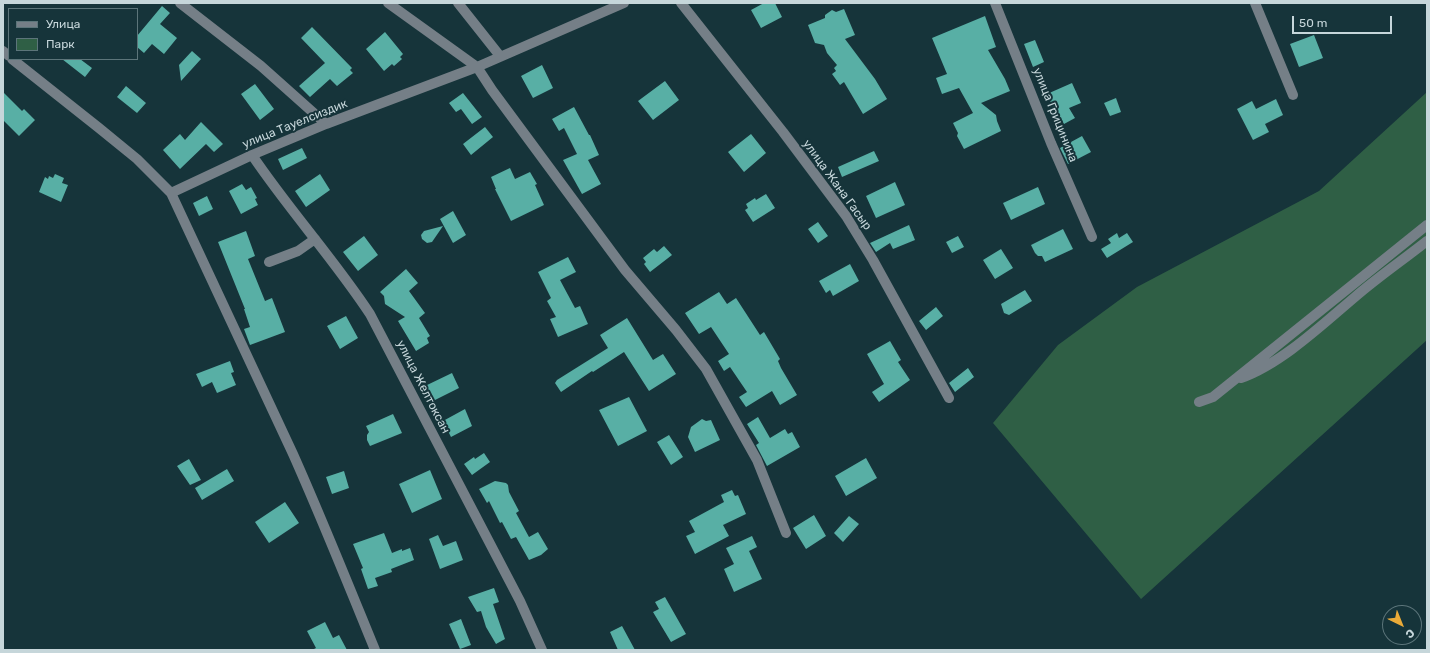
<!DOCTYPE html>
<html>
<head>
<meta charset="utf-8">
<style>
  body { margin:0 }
  #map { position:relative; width:1430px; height:653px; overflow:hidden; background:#16343a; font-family:Rubik,sans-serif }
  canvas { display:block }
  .frame { position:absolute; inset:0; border:4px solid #c6d6da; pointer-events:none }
  .legend { position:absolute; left:8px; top:8px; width:130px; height:52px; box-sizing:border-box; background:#16343a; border:1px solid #5c757a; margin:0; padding:5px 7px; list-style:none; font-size:12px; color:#c6d6da }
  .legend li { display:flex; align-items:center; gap:8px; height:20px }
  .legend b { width:20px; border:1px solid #5c757a }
  .north { position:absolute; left:1382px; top:605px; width:40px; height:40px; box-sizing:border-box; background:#16343a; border:1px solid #5c757a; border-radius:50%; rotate:137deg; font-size:11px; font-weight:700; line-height:16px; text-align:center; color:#c6d6da }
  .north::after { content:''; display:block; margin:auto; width:14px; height:18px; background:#eaaa38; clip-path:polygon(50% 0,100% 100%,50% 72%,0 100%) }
  .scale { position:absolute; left:1292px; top:16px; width:100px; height:18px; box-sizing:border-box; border:2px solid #c6d6da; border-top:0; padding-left:5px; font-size:12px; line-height:14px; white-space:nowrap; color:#c6d6da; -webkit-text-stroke:3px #16343a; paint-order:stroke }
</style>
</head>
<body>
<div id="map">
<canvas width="1430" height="653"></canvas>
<div class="frame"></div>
<ul class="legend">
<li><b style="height:5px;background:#757f87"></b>Улица</li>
<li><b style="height:11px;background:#2f5f45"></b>Парк</li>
</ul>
<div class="north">С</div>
<div class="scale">50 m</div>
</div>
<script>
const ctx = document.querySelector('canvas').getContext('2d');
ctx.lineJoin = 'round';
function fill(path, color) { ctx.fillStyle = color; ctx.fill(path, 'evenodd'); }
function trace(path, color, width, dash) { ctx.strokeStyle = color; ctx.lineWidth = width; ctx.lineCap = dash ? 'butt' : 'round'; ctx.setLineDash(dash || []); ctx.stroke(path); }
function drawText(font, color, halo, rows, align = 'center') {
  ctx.font = font + ' Rubik,sans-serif'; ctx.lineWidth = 4; ctx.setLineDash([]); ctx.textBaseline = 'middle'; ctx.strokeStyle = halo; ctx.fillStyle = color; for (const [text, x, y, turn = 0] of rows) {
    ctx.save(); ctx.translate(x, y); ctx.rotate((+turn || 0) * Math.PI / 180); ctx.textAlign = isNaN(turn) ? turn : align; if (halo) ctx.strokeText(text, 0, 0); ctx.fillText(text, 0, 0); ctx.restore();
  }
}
fill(new Path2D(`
  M1427 92V340L1141 599 993 423 1058 345 1137 287 1319 191Z`), '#2f5f45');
fill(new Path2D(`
  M764 3H775L782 17 761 28 751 10Z
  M162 6 170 13 160 24 177 38 164 54 152 44 144 53 137 47V36Z
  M844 9 855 35 845 39 875 79 887 99 863 114 844 82 840 85 832 74 836 71 834 68 837 65 827 53 824 45 815 43 808 25 825 18V15L832 10 836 12Z
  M985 16 996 47 988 50 1005 79 1010 91 981 103 996 115 997 121 1001 131 964 149 957 136 958 133 953 123 973 113 959 88 942 94 936 78 947 74 932 38Z
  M312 27 352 68 350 70 353 73 337 86 330 79 310 97 299 86 325 63 301 38Z
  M385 32 403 54 400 57 402 59 394 66 392 64 384 71 366 49Z
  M1314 35 1323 58 1299 67 1290 44Z
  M1035 40 1044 62 1033 67 1024 44Z
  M192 51 201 59 181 81 179 65Z
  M62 59H80L92 68 85 77Z
  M542 65 553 88 533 98 521 76Z
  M665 81 679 100 653 120 638 101Z
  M1072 83 1081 103 1069 108 1075 118 1064 124 1058 113 1056 114 1047 94Z
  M255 84 274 109 260 120 241 94Z
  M126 86 146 103 137 113 117 97Z
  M3 92 22 111 24 109 35 120 19 136 3 120Z
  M463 93 482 117 472 124 461 109 456 112 449 103Z
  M1116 98 1121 112 1110 116 1104 103Z
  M1276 99 1283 115 1265 124 1269 132 1253 140 1237 109 1252 101 1256 109Z
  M574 107 589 135H590L599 155 588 160 601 184 582 194 563 160 577 154 564 128 559 131 552 119Z
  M201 122 223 144 214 152 206 144 180 169 163 150 180 134 185 140Z
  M485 127 493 137 471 155 463 144Z
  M751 134 766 153 744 172 728 152Z
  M1082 136 1091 152 1068 164 1060 148Z
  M302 148 307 158 283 170 278 159Z
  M874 151 879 161 842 177 838 167Z
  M510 168 515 179 530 172 537 184 535 185 544 205 511 221 495 189H496L491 177Z
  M55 174 64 178 62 183 68 185 61 202 39 192 45 177 48 179 49 176 53 178Z
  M320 174 330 190 306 207 295 191Z
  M895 182 905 205 876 218 866 196Z
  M242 184 246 190 251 187 257 198 255 199 258 205 241 214 229 191Z
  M1038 187 1045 204 1011 220 1003 203Z
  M766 194 775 208 753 222 745 210 748 208 746 204 755 198 756 200Z
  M207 196 213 209 199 216 193 203Z
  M453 211 466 235 453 243 440 219Z
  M818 222 828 236 818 243 808 229Z
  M909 225 915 240 893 249 890 243 876 252 870 243Z
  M443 226 432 242 427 243 422 239 421 235 424 231Z
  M1063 229 1073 249 1045 262 1042 256H1038L1035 253 1031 245Z
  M246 231 255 256 248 259 265 301 272 298 285 332 250 345 244 329 250 327 244 309H245L218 242Z
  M1117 233 1119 238 1127 233 1133 242 1107 258 1101 249 1111 243 1108 239Z
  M364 236 378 255 358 271 343 252Z
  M958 236 964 247 952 253 946 242Z
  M664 246 672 255 650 272 644 264 646 262 643 258 654 249 657 252Z
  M1001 249 1013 268 995 279 983 260Z
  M568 257 576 272 560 280 575 308 580 306 588 324 558 337 550 319 556 317 547 301 551 298 538 272Z
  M850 264 859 281 833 296 830 290 826 293 819 281Z
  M406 269 418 283 409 291 425 313 419 318 430 336 427 338 429 343 416 351 398 321 405 317 385 304 384 296 380 292Z
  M1025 290 1032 301 1009 315 1004 313 1001 304Z
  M719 292 727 304 736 298 760 335 764 332 780 359 778 361 781 368 797 395 780 405 772 391 746 407 739 397 747 392 730 367 724 371 718 361 729 354 711 327 699 334 685 313Z
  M936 307 943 316 926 330 919 321Z
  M346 316 358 338 340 349 327 326Z
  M627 318 653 360 663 354 676 374 649 391 624 352 593 372 592 371 561 392 555 383 557 380 608 348 600 335Z
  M890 341 901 360 898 362 910 380 879 402 872 392 884 384 867 354Z
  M230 361 234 372 231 373 236 385 217 393 212 382 202 387 196 374Z
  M968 368 974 377 955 392 949 383Z
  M452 373 459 388 433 401 425 386Z
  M629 397 647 431 618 446 599 410Z
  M465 409 472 426 451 437 443 421Z
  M393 414 402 433 370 446 367 440V435L369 432 366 426Z
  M758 417 770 438 785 429 788 434 792 432 800 447 767 466 756 445 759 443 747 424Z
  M702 419 706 421 711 420 720 440 695 452 688 437 691 427Z
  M669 435 683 457 671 465 657 442Z
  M484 453 490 462 472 475 464 464 474 457 475 459Z
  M866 458 877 478 846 496 835 476Z
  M189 459 201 480 190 485 177 466Z
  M227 469 234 481 202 500 195 488Z
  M430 470 442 499 412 513 399 484Z
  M344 471 349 488 332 494 326 477Z
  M495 481 506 483 508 485 509 492 519 511 516 513 529 537 538 532 548 549 541 555 529 560 516 537 511 539 502 522 500 523 489 501 487 503 479 489Z
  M732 490 735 496 738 495 746 514 723 525 729 536 695 554 686 536 695 532 689 521 724 502 721 495Z
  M285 502 299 523 269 543 255 522Z
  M814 515 826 536 806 549 793 528Z
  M849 516 859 524 843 542 834 533Z
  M384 533 392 553 402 549V551L410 548 414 560 391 569 392 572 375 578 378 586 368 589 361 569 363 568 353 544Z
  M438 535 443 546 456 541 463 560 440 569 429 539Z
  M752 536 757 547 749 551 762 579 734 592 724 569 734 564 726 548Z
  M494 588 499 602 493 604 505 639 496 644 486 627 481 611 477 612 468 597Z
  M665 597 686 634 671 642 653 612 659 609 655 602Z
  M461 619 471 645 460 649 449 624Z
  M325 622 333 638 339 635 347 650H312L316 648 307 631Z
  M622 626 635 650H618L610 632Z`), '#58afa5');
trace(new Path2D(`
  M180 3 261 66 326 124
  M388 3 477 67 492 90 625 270 676 330 706 369 757 460 786 533
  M458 3 500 56
  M681 3 783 132 846 216 873 260 949 398
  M995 3 1051 143 1092 237
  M1255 3 1293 95
  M3 51 9 56
  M12 59 99 128 137 159 171 193 252 155 326 124 477 67 624 3
  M252 155C289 210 334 259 370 314L520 601 542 650
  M171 193C211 280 253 367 293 454 322 519 348 584 375 650
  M269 262 298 251 315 239
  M1241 378C1281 364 1323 324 1355 297 1378 277 1403 260 1427 241
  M1199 402 1213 397 1427 225`), '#757f87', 10);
drawText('12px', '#c6d6da', '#16343a', [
  ["улица Грицинина",1055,115,68],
  ["улица Тауелсиздик",295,124,-22],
  ["улица Жана Гасыр",837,185,54],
  ["улица Желтоксан",423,387,63]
]);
</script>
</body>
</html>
